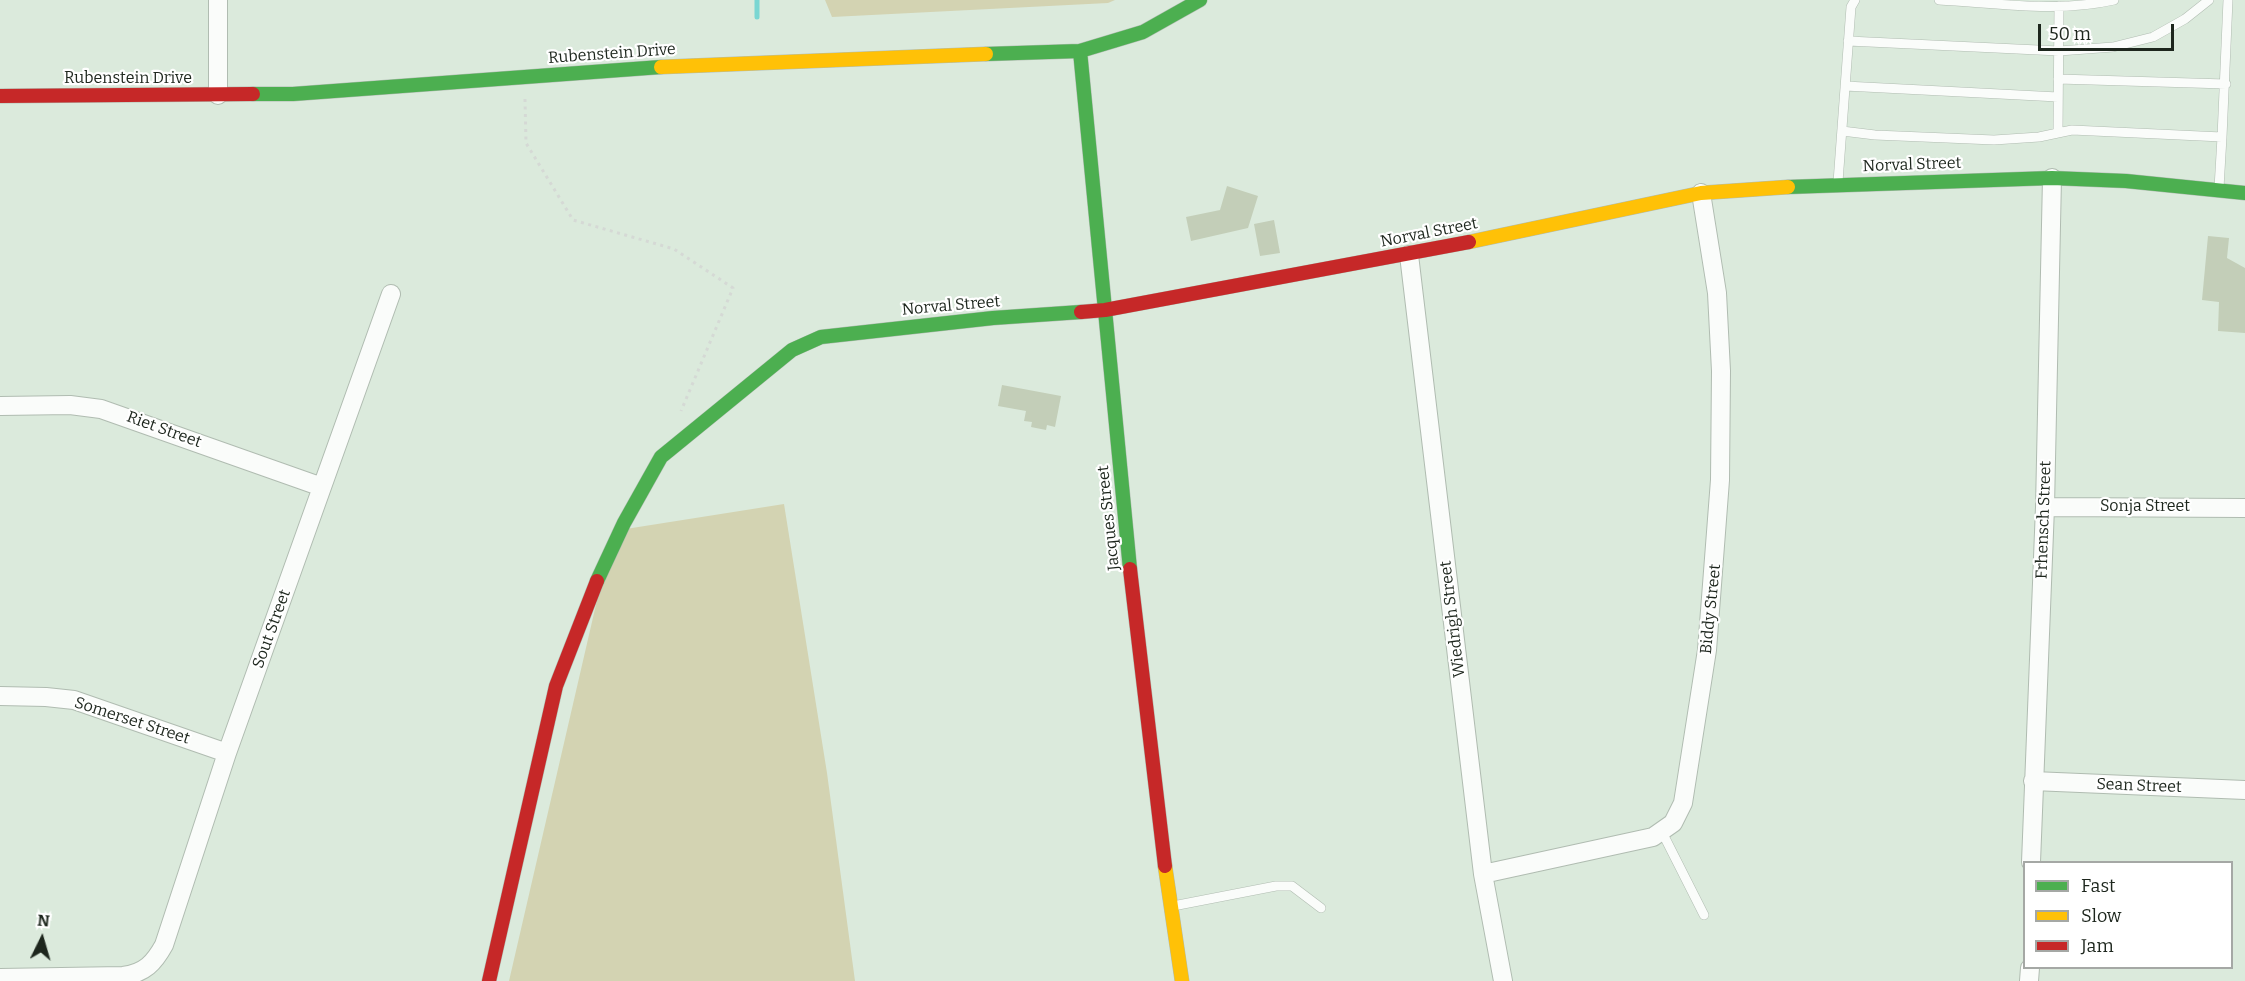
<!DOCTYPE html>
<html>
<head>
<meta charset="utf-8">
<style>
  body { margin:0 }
  #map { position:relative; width:2245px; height:981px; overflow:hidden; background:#dbeadc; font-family:Bitter,serif }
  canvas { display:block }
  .legend { position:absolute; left:2023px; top:861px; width:210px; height:108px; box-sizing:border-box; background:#fff; border:2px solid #a5a8a5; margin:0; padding:8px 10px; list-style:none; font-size:18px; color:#1d261d }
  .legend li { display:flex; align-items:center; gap:12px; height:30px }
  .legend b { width:30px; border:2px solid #a5a8a5 }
  .north { position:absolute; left:12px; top:909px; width:60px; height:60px; -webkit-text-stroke:4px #fff; paint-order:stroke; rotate:5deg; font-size:16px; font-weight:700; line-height:24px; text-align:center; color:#1d261d }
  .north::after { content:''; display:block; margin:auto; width:21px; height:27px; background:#1d261d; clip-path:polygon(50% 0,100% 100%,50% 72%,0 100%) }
  .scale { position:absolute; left:2038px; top:24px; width:136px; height:27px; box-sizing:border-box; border:3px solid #1d261d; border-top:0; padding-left:8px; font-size:18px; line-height:21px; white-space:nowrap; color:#1d261d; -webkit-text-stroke:4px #fff; paint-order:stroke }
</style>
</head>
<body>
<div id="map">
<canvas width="2245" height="981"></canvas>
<ul class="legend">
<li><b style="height:8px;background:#4caf50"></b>Fast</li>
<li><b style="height:8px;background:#ffc107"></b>Slow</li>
<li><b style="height:8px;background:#c62828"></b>Jam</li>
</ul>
<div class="north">N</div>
<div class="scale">50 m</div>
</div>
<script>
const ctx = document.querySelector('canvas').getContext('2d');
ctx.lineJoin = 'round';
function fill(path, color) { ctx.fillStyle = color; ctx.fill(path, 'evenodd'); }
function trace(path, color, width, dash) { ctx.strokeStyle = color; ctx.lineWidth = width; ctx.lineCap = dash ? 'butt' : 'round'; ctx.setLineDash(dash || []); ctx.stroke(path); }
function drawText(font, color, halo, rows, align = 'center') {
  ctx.font = font + ' Bitter,serif'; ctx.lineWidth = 4.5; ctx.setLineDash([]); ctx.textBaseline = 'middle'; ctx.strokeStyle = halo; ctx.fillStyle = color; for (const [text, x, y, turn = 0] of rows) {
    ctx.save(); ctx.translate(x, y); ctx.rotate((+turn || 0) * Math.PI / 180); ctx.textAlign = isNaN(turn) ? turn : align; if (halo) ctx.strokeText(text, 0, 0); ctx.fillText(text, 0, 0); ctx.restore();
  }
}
fill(new Path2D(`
  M825 0H1115L1108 3 832 17Z
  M784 504 827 773 855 981H509L613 531Z`), '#d3d3b2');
trace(new Path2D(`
  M757 17V0`), '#7ad6d2', 5);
fill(new Path2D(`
  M1227 186 1258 196 1248 228 1191 241 1186 217 1220 210Z
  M1274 220 1280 253 1260 256 1254 224Z
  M2208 236 2229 238 2227 258 2245 268V333L2218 331 2219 302 2202 300Z
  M1002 385 1061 396 1055 427 1047 425 1046 430 1031 427 1032 422 1024 421 1026 411 998 406Z`), '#c3ceb8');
const lane = new Path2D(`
  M1939 0C1996 3 2057 13 2114 0
  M1848 41 2059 51 2113 47 2153 37 2185 19 2209 0
  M2058 79 2226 84
  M1845 86 2058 97
  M1842 131 1875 135 1994 140 2039 137 2072 130 2222 137 2228 0
  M2058 132 2059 6
  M1838 182 1851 7 1855 0
  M2219 188 2222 137
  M1662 832 1704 915
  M1173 906 1276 886H1292L1321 908`);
const street = new Path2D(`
  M218 0V95
  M1409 255 1483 874 1503 981
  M0 406 70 405 101 409 322 487
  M2045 507 2245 508
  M0 696 46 697 74 700 227 753
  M2033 781 2245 790
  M2031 862 2045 507 2052 178
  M1483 874 1653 837 1673 823 1683 803 1707 650 1720 480 1721 371 1717 293 1701 193
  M0 978 123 976C145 973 154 963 164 945L227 753 391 294
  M2029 981 2030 968`);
const fast = new Path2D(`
  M1080 51 1130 569
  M986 54 1080 51 1143 32 1200 0
  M253 94H293L661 67
  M1788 187 2052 178 2126 181 2245 193
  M597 581 624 523 661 457 792 350 821 337 993 318 1081 312`);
const slow = new Path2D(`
  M661 67 986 54
  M1469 242 1701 193 1788 187
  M1165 866 1182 981`);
const jam = new Path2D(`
  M0 96 253 94
  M1081 312 1105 310 1469 242
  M1130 569 1165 866
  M489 981 556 686 597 581`);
trace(lane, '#b0bcb1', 10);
trace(street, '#b0bcb1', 20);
trace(fast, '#b0bcb1', 15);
trace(slow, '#b0bcb1', 15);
trace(jam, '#b0bcb1', 15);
trace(new Path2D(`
  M525 99 526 143 573 220 674 249 733 288 681 411`), '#d5d9d5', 3, [3, 4.5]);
trace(lane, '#fafcfa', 9);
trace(street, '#fafcfa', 18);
trace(fast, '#4caf50', 14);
trace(slow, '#ffc107', 14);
trace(jam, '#c62828', 14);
drawText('16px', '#1d261d', '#fff', [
  ["Rubenstein Drive",612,54,-4],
  ["Rubenstein Drive",128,79],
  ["Norval Street",1912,165,-2],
  ["Norval Street",1429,233,-11],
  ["Norval Street",951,306,-5],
  ["Riet Street",164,430,20],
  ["Sonja Street",2145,507],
  ["Jacques Street",1109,518,-96],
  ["Frhensch Street",2044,520,-88],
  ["Biddy Street",1711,609,-84],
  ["Wiedrigh Street",1453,619,-97],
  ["Sout Street",272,629,-70],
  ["Somerset Street",132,721,18],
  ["Sean Street",2139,786,2]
]);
</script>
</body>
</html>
